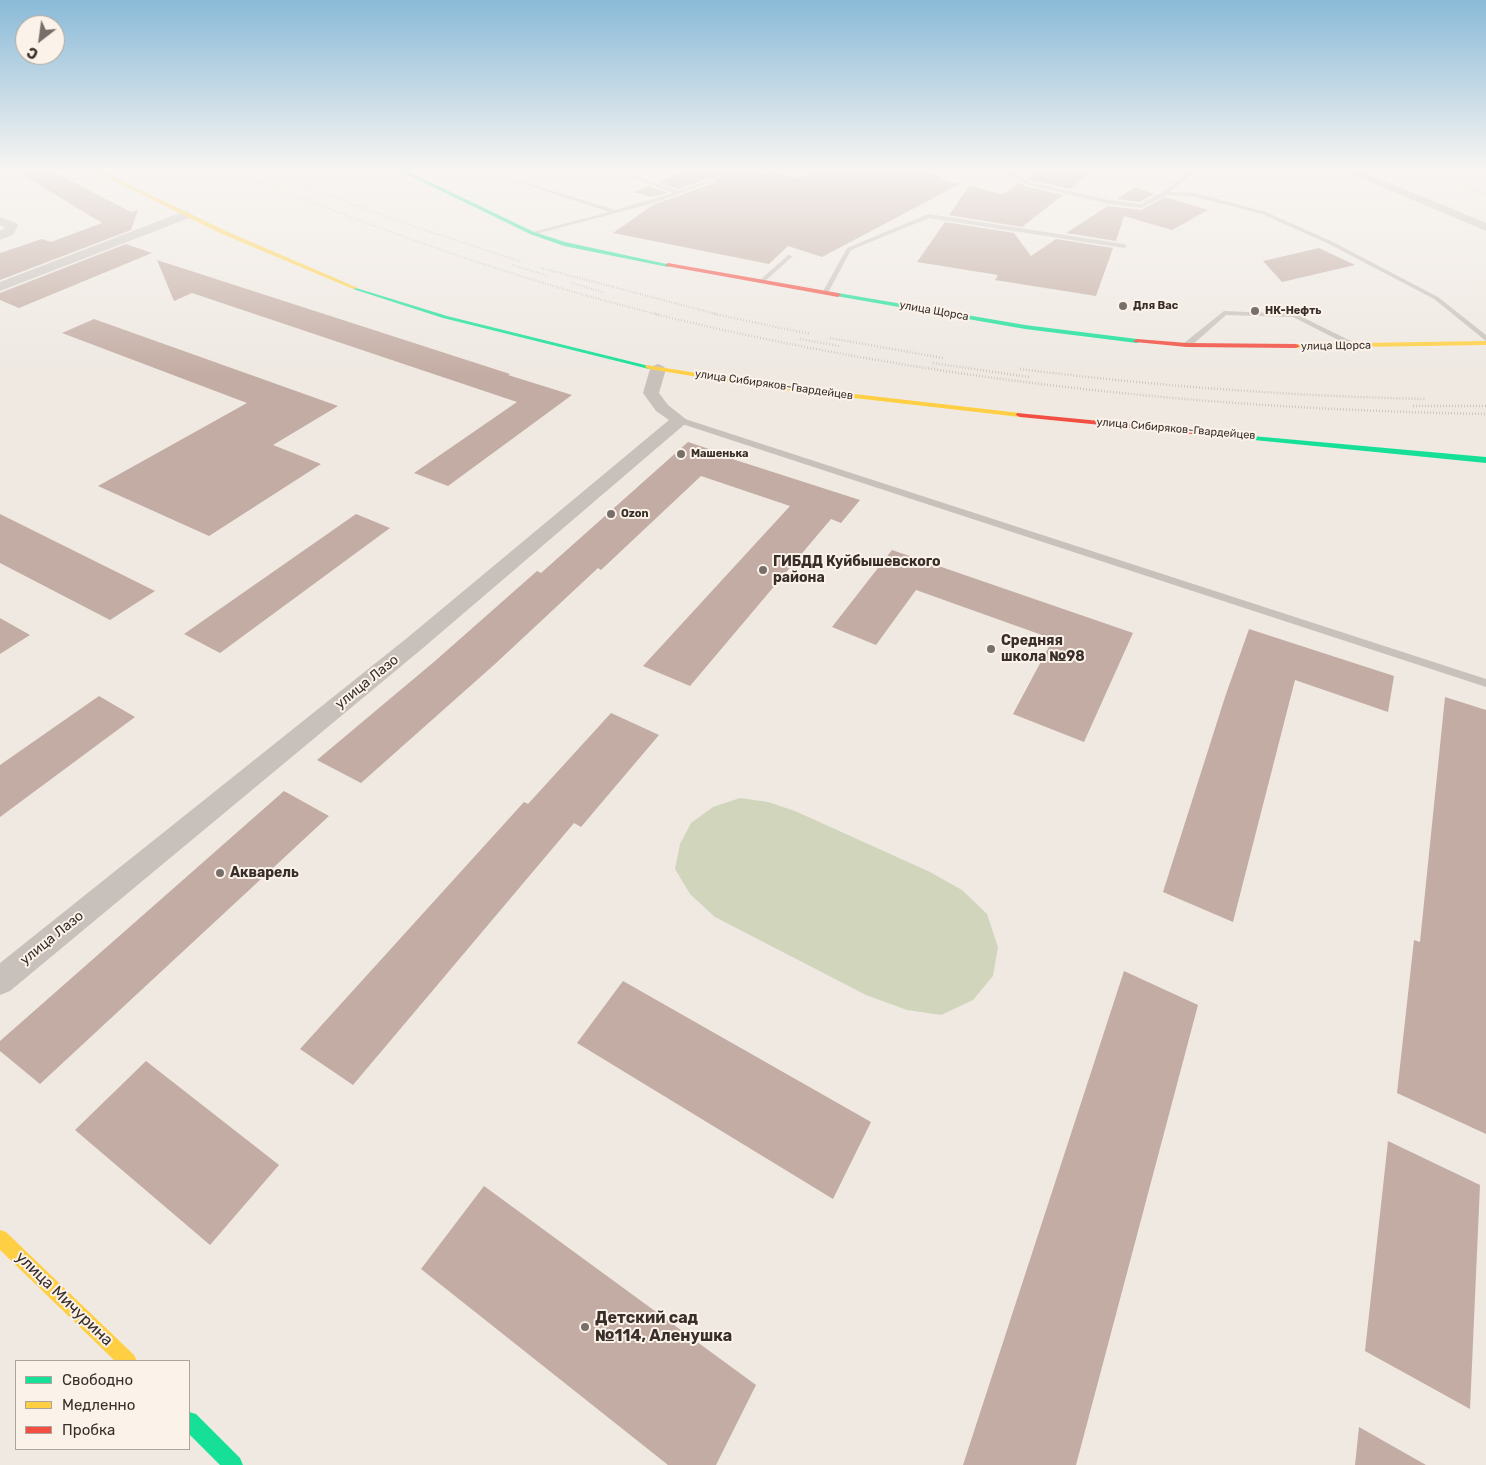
<!DOCTYPE html>
<html>
<head>
<meta charset="utf-8">
<style>
  body { margin:0 }
  #map { position:relative; width:1486px; height:1465px; overflow:hidden; background:#efe9e2; font-family:Rubik,sans-serif }
  canvas { display:block }
  .legend { position:absolute; left:15px; top:1360px; width:175px; height:90px; box-sizing:border-box; background:#fbf3ea; border:1px solid #ada49d; margin:0; padding:6px 9px; list-style:none; font-size:15px; color:#392e29 }
  .legend li { display:flex; align-items:center; gap:10px; height:25px }
  .legend b { width:25px; border:1px solid #ada49d }
  .north { position:absolute; left:15px; top:15px; width:50px; height:50px; box-sizing:border-box; background:#fbf3ea; border:1px solid #ada49d; border-radius:50%; rotate:210deg; font-size:14px; font-weight:700; line-height:20px; text-align:center; color:#392e29 }
  .north::after { content:''; display:block; margin:auto; width:18px; height:22px; background:#796f6a; clip-path:polygon(50% 0,100% 100%,50% 72%,0 100%) }
</style>
</head>
<body>
<div id="map">
<canvas width="1486" height="1465"></canvas>
<ul class="legend">
<li><b style="height:6px;background:#16e098"></b>Свободно</li>
<li><b style="height:6px;background:#ffcf43"></b>Медленно</li>
<li><b style="height:6px;background:#f24e42"></b>Пробка</li>
</ul>
<div class="north">С</div>
</div>
<script>
const ctx = document.querySelector('canvas').getContext('2d');
ctx.lineJoin = 'round';
function fill(path, color) { ctx.fillStyle = color; ctx.fill(path, 'evenodd'); }
function trace(path, color, width, dash) { ctx.strokeStyle = color; ctx.lineWidth = width; ctx.lineCap = dash ? 'butt' : 'round'; ctx.setLineDash(dash || []); ctx.stroke(path); }
function drawText(font, color, halo, rows, align = 'center') {
  ctx.font = font + ' Rubik,sans-serif'; ctx.lineWidth = 4; ctx.setLineDash([]); ctx.textBaseline = 'middle'; ctx.strokeStyle = halo; ctx.fillStyle = color; for (const [text, x, y, turn = 0] of rows) {
    ctx.save(); ctx.translate(x, y); ctx.rotate((+turn || 0) * Math.PI / 180); ctx.textAlign = isNaN(turn) ? turn : align; if (halo) ctx.strokeText(text, 0, 0); ctx.fillText(text, 0, 0); ctx.restore();
  }
}
fill(new Path2D(`
  M740 798 768 802 795 811 930 872 962 890 987 914 998 947 993 976 973 1000 941 1015 907 1010 866 995 715 917 690 894 675 869 680 844 691 823 713 807Z`), '#d0d5bc');
fill(new Path2D(`
  M24 170H50L131 212 138 210 131 230 0 280V253L42 239 51 242 102 223 21 174Z
  M687 170H750L765 174 773 171 798 178 817 170H915L944 177 939 179 960 184 822 257 788 246 769 264 613 233 653 205 716 182 714 179 708 178 678 189 658 182Z
  M1037 170H1094L1070 189 1030 180 1026 178Z
  M1020 183 1025 186 1063 195 1022 227 949 215 969 186 1003 194Z
  M649 186 667 193 651 197 634 192Z
  M1135 187 1154 194 1140 202 1117 199Z
  M1165 197 1208 210 1172 230 1124 216 1116 241 1066 233 1108 206 1141 210Z
  M945 222 1014 233 1031 256 1056 239 1113 248 1096 296 995 280 998 275 917 262Z
  M126 244 152 253 19 308 0 300V293Z
  M1319 248 1355 265 1282 282 1263 261Z
  M157 260 510 374 508 375 572 395 448 486 414 473 517 402 192 293 174 301Z
  M94 319 338 406 273 445 321 464 209 536 98 486 247 403 62 333Z
  M688 442 724 454 723 456 860 500 841 523 831 519 690 686 643 666 790 506 701 476 601 570 598 568 495 664 361 783 317 760 435 661 537 571 541 573Z
  M0 514 155 591 110 620 0 563Z
  M356 514 390 528 220 653 184 634Z
  M892 550 1133 633 1084 742 1013 714 1053 639 916 590 876 645 832 627Z
  M0 618 30 635 0 654Z
  M1249 629 1394 676 1388 712 1295 680 1233 922 1163 892 1225 697Z
  M99 696 135 717 0 817V765Z
  M1445 697 1486 710V1134L1397 1093 1414 940 1420 942Z
  M611 713 659 735 581 827 574 823 353 1085 300 1049 524 802 528 804Z
  M284 791 329 816 40 1084 0 1051V1041Z
  M1124 971 1198 1005 1076 1465H963Z
  M623 981 871 1122 833 1199 577 1043Z
  M146 1061 279 1165 210 1245 75 1130Z
  M1388 1141 1480 1185 1470 1409 1365 1351Z
  M484 1186 756 1385 716 1465H668L421 1269Z
  M1359 1427 1426 1465H1355Z`), '#c3aca3');
trace(new Path2D(`
  M1462 185 1486 194`), '#c1b9b3', 2, [1, 1]);
fill(new Path2D(`
  M643 170H650L638 177 678 191 709 180 714 181 654 203 532 235 529 233 609 212 515 181V179L615 210 673 193 631 177Z
  M1007 170H1013L1029 182 1109 200 1140 204 1163 192 1191 170H1197L1170 192 1195 193 1266 212 1333 242 1438 297 1486 335V341L1434 299 1329 244 1262 214 1195 197 1166 195 1141 208 1109 204 1025 184 1010 174Z
  M928 214 1124 244 1127 246 1124 248 929 218 851 250 828 293 823 294 822 293 847 248Z
  M788 255 793 256 763 283H759V281Z
  M1224 311 1296 314 1359 345 1352 347 1293 317 1226 315 1190 347H1184V343Z
  M676 418H682L1486 679V687L676 422Z`), '#c8c1bb');
fill(new Path2D(`
  M1345 170H1359L1486 223V231L1346 172Z
  M185 211 189 212 191 215 189 218 0 291V282Z
  M0 217 16 223 18 226 13 235 0 240V231L5 228 0 225Z
  M658 364 663 366 666 369 659 393 668 405 687 420 685 424 423 648 10 991 0 995V963L407 638 669 420 656 411 643 393 650 369 653 366Z`), '#c8c1bb');
fill(new Path2D(`
  M398 170H405L534 232 565 242 671 265 668 267 564 246 530 234Z
  M353 287 447 316 653 367 649 369 443 318 353 289Z
  M838 293 1025 325 1137 339 1141 341 1137 343 1025 329 836 296V294Z
  M1241 435 1486 457V463L1244 439H1241Z
  M189 1412 196 1414 240 1458 243 1465H220L189 1434Z`), '#16e098');
fill(new Path2D(`
  M92 170H99L226 231 358 288 353 289 222 234Z
  M1486 341V345L1296 348 1292 346 1296 344Z
  M646 365 767 384 1020 413 1024 415 1020 417 767 388 649 369 645 367Z
  M0 1230 6 1232 134 1355 137 1361H115L0 1250Z`), '#ffcf43');
fill(new Path2D(`
  M668 263 838 293 841 295 838 297 666 266V264Z
  M1137 339 1187 343 1296 344 1300 346 1296 348 1187 347 1135 342 1133 341Z
  M1017 413 1244 435 1248 437 1244 439 1020 417 1016 415Z`), '#f24e42');
trace(new Path2D(`
  M233 170C372 228 514 279 660 315
  M260 170 413 226 522 262
  M512 265 548 276
  M541 268 720 315
  M572 283 605 293`), '#b0aaa5', 2, [0.5, 2]);
trace(new Path2D(`
  M655 314C928 381 1206 409 1486 414
  M714 314 810 334
  M830 338 943 358
  M800 339 839 346
  M933 363 1029 377
  M1020 369C1155 386 1290 396 1426 399
  M1413 406H1486`), '#b0aaa5', 2.5, [0.5, 2.5]);
const sky = ctx.createLinearGradient(0, 0, 0, 375);
sky.addColorStop(0, '#8abad8');
sky.addColorStop(0.45, '#f8f5f2');
sky.addColorStop(1, '#f8f5f200');
ctx.fillStyle = sky;
ctx.fillRect(0, 0, 1486, 375);
for (const [x, y, r, color] of [
  [1123,306,5,"#796f6a"],
  [1255,311,5,"#796f6a"],
  [681,454,5,"#796f6a"],
  [611,514,5,"#796f6a"],
  [763,570,5,"#796f6a"],
  [991,649,5,"#796f6a"],
  [220,873,5,"#796f6a"],
  [585,1327,5,"#796f6a"]
]) { const dot = new Path2D(); dot.arc(x, y, r, 0, 2 * Math.PI); ctx.fillStyle = color; ctx.fill(dot); trace(dot, '#fbf3ea', 2); }
drawText('bold 11px', '#392e29', '#fbf3ea', [
  ["Для Вас",1133,306],
  ["НК-Нефть",1265,311],
  ["Машенька",691,454],
  ["Ozon",621,514]
], 'left');
drawText('11px', '#392e29', '#fbf3ea', [
  ["улица Щорса",934,311,10],
  ["улица Щорса",1336,346,-1],
  ["улица Сибиряков-Гвардейцев",774,385,8],
  ["улица Сибиряков-Гвардейцев",1176,429,5]
]);
drawText('bold 14px', '#392e29', '#fbf3ea', [
  ["ГИБДД Куйбышевского",773,562],
  ["района",773,578],
  ["Средняя",1001,641],
  ["школа №98",1001,657],
  ["Акварель",230,873]
], 'left');
drawText('14px', '#392e29', '#fbf3ea', [
  ["улица Лазо",367,682,-39],
  ["улица Лазо",52,938,-39]
]);
drawText('16px', '#392e29', '#fbf3ea', [
  ["улица Мичурина",64,1299,44]
]);
drawText('bold 16px', '#392e29', '#fbf3ea', [
  ["Детский сад",595,1318],
  ["№114, Аленушка",595,1336]
], 'left');
</script>
</body>
</html>
